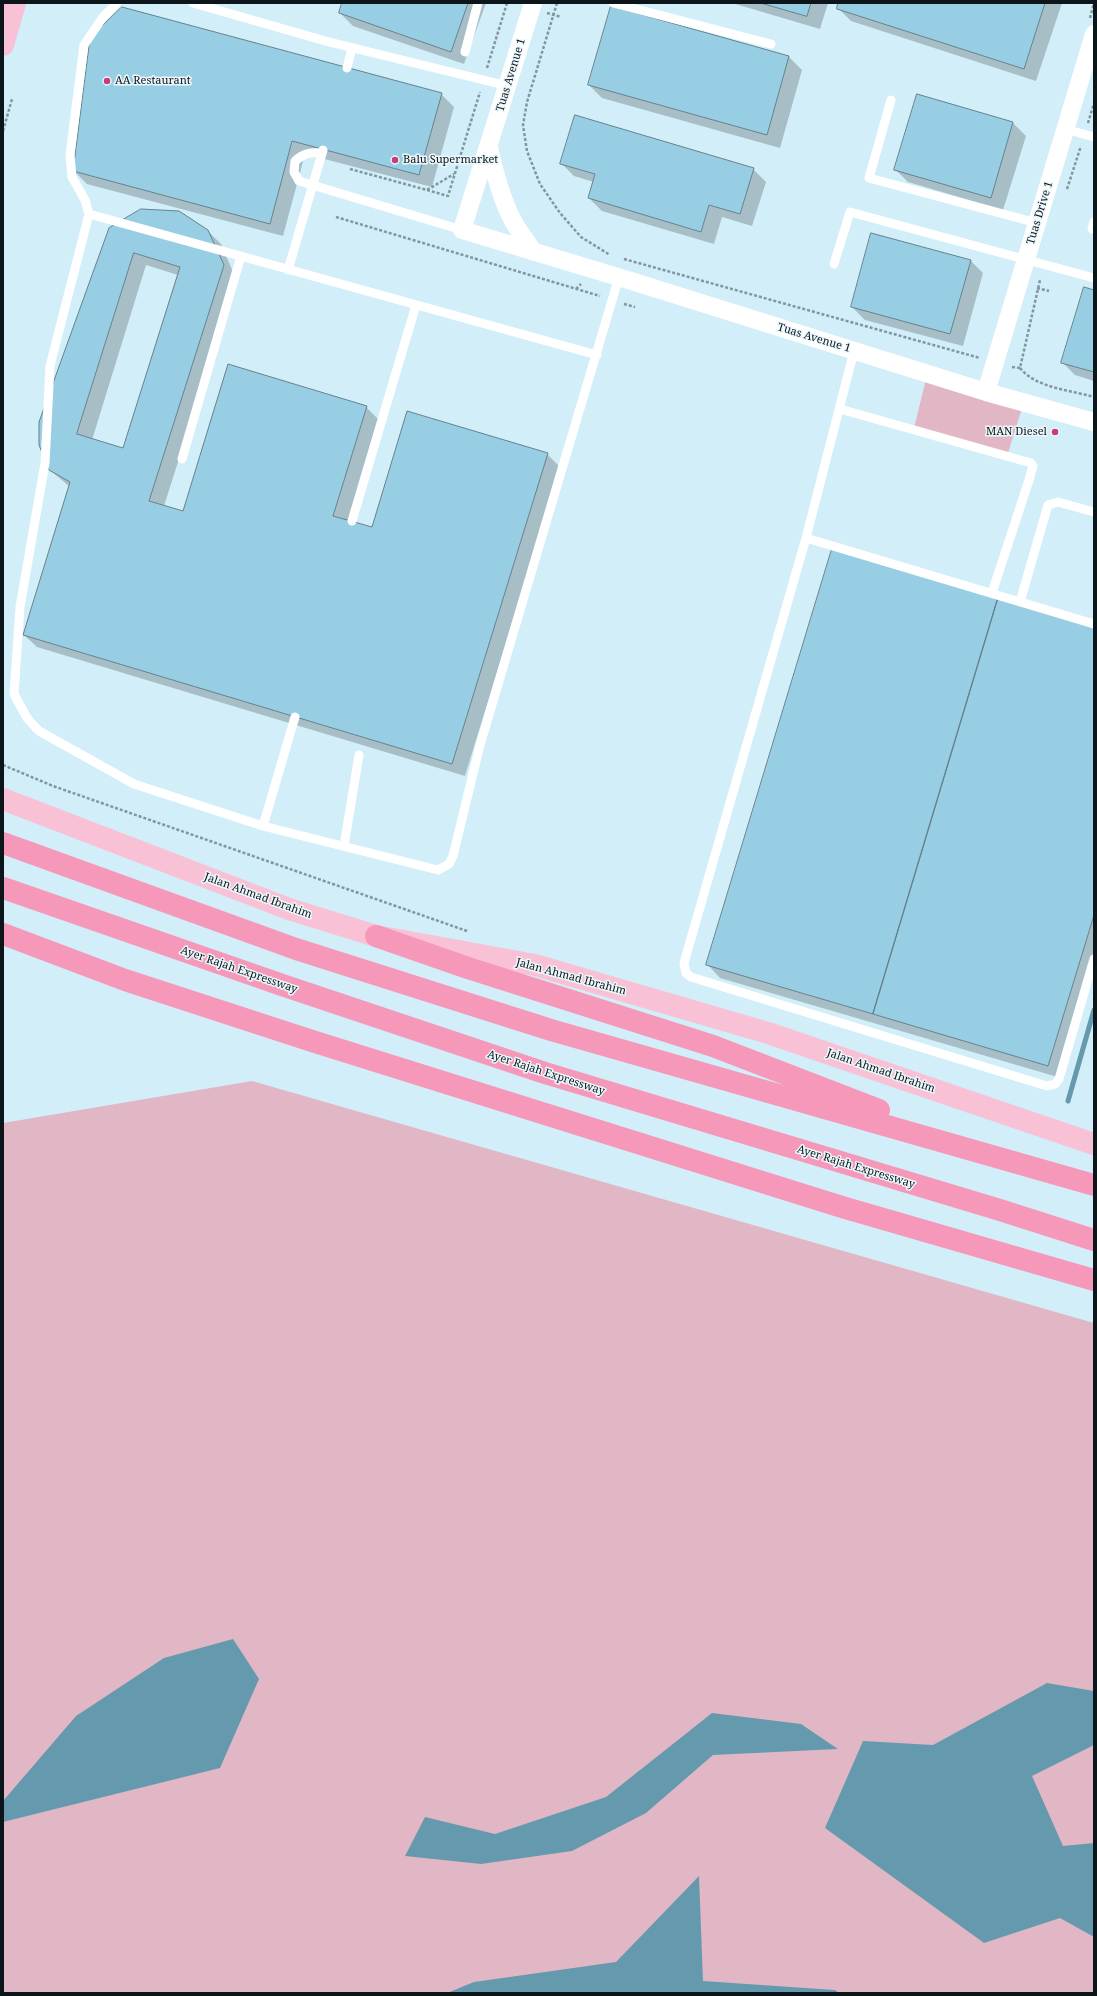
<!DOCTYPE html>
<html>
<head>
<meta charset="utf-8">
<style>
  body { margin:0 }
  #map { position:relative; width:1097px; height:1996px; overflow:hidden; background:#d1eef9; font-family:"Noto Serif",serif }
  canvas { display:block }
  .frame { position:absolute; inset:0; border:4px solid #0c161a; pointer-events:none }
</style>
</head>
<body>
<div id="map">
<canvas width="1097" height="1996"></canvas>
<div class="frame"></div>
</div>
<script>
const ctx = document.querySelector('canvas').getContext('2d');
ctx.lineJoin = 'round';
function fill(path, color) { ctx.fillStyle = color; ctx.fill(path, 'evenodd'); }
function trace(path, color, width, dash) { ctx.strokeStyle = color; ctx.lineWidth = width; ctx.lineCap = dash ? 'butt' : 'round'; ctx.setLineDash(dash || []); ctx.stroke(path); }
function drawText(font, color, halo, rows, align = 'center') {
  ctx.font = font + ' "Noto Serif",serif'; ctx.lineWidth = 3; ctx.setLineDash([]); ctx.textBaseline = 'middle'; ctx.strokeStyle = halo; ctx.fillStyle = color; for (const [text, x, y, turn = 0] of rows) {
    ctx.save(); ctx.translate(x, y); ctx.rotate((+turn || 0) * Math.PI / 180); ctx.textAlign = isNaN(turn) ? turn : align; if (halo) ctx.strokeText(text, 0, 0); ctx.fillText(text, 0, 0); ctx.restore();
  }
}
fill(new Path2D(`
  M927 375 1023 405 1008 453 914 428Z
  M252 1081 1094 1323V1993H3V1123Z`), '#e2b7c5');
fill(new Path2D(`
  M233 1639 259 1679 220 1768 3 1822V1801L76 1716 164 1658Z
  M1047 1683 1094 1691V1745L1032 1776 1063 1846 1094 1843V1937L1060 1918 984 1943 825 1828 863 1741 933 1745Z
  M712 1713 801 1724 838 1749 713 1755 646 1813 572 1851 481 1864 405 1856 425 1817 495 1834 606 1797Z
  M699 1876 703 1981 835 1990 839 1993H447L474 1982 616 1962Z`), '#659aae');
fill(new Path2D(`
  M343 3H486L464 64 353 26 340 13Z
  M732 3H828L820 29Z
  M840 3H1062L1036 81 851 21 838 8Z
  M612 7 789 57 802 70 780 148 602 98 589 85Z
  M441 94 454 107 432 187 305 154 283 236 87 184 74 171Z
  M917 95 1013 123 1026 136 1003 210 908 182 895 169Z
  M561 163 753 169 766 182 752 226 722 217 714 244 602 211 589 198 594 182 574 176Z
  M110 228 208 231 221 244 236 279 164 506 184 512 366 407 379 420 348 521 372 528 547 454 560 467 465 776 37 647 24 635 70 487 50 470ZM146 265 178 275 124 449 92 440Z
  M970 260 983 273 963 346 865 320 852 307Z
  M1094 291V381L1075 375 1062 362Z
  M1094 628V969L1061 1078 720 978 708 965Z`), '#0003');
trace(new Path2D(`
  M1068 1101 1094 1010`), '#659aae', 5);
const building = new Path2D(`
  M342 3H468L451 52 339 13Z
  M761 3H811L807 16Z
  M838 3H1045L1024 69 837 9Z
  M611 6 789 56 767 135 588 85Z
  M122 7 442 93 419 175 292 141 270 224 73 171 90 38Z
  M917 94 1013 122 991 198 894 170Z
  M575 115 754 168 740 214 709 205 701 232 588 198 595 174 560 164Z
  M141 209 179 211 208 230 224 265 149 501 183 511 228 364 367 406 333 516 372 527 407 411 548 453 452 764 23 635 70 482 49 470 39 445V422L109 228ZM134 253 180 267 123 448 77 434Z
  M871 233 971 260 950 334 851 307Z
  M1084 287 1094 290V372L1061 363Z
  M832 549 998 598 873 1014 706 965Z
  M998 598 1094 627V915L1048 1066 873 1014Z`);
fill(building, '#98cee3');
trace(building, '#66818b', 1);
trace(new Path2D(`
  M557 3 527 102 523 125 527 151 540 184 560 213 581 237 610 255
  M547 13 561 17
  M1090 18 1094 3
  M487 68 507 3
  M1088 123 1094 103
  M3 131 12 99
  M350 169 427 190 454 174
  M1067 189 1081 146
  M427 190 448 196 480 92
  M336 217 600 296
  M624 259 980 358
  M1037 288 1049 291
  M576 289 581 284
  M624 304 635 307
  M1012 367 1020 368 1040 280
  M1020 368C1036 388 1070 390 1094 397
  M3 765 53 786 467 931`), '#81969e', 2.5, [3, 2]);
trace(new Path2D(`
  M117 3 103 17 84 45 70 155 72 177 85 200 89 214 50 366 45 463 20 607 14 694 27 718 39 731 134 784 263 826 438 870 449 864 453 856 480 745 619 277
  M193 3 329 42 508 86
  M613 3 771 44
  M465 52 478 3
  M347 68 352 48
  M891 100 869 178 1037 223
  M1065 129 1094 137
  M322 153C311 152 304 153 295 161L294 172 299 181 462 230
  M89 214 597 355
  M1092 229 1094 222
  M834 264 850 212 1094 278
  M288 270 323 150
  M854 351 806 538 684 963 686 973 691 977 1047 1086 1055 1084 1059 1079 1094 959
  M840 409 1031 463 1033 466 1029 480 992 593
  M182 459 241 256
  M352 521 416 305
  M806 538 1094 624
  M1020 602 1048 505 1058 502 1094 512
  M263 826 295 717
  M344 846 359 755`), '#fff', 9);
trace(new Path2D(`
  M533 3 462 230 628 280 986 392 1094 422
  M489 148C495 173 501 198 513 221 519 232 527 242 534 252
  M986 392 1094 34`), '#fff', 18);
trace(new Path2D(`
  M3 45 15 3
  M3 799 289 909 376 936 535 965 768 1033 1094 1144`), '#f9c1d5', 22);
trace(new Path2D(`
  M3 843 296 949 551 1030 1094 1185
  M3 888 285 986 545 1073 1000 1210 1094 1240
  M3 934 125 980 312 1041 842 1207 1094 1280
  M376 936 468 968 713 1046 879 1110`), '#f598b9', 22);
for (const [x, y, r, color] of [
  [107,81,4,"#c53d79"],
  [395,160,4,"#c53d79"],
  [1055,432,4,"#c53d79"]
]) { const dot = new Path2D(); dot.arc(x, y, r, 0, 2 * Math.PI); ctx.fillStyle = color; ctx.fill(dot); trace(dot, '#ecf8fc', 1.5); }
drawText('11px', '#0c161a', '#ecf8fc', [
  ["Tuas Avenue 1",511,75,-73],
  ["Tuas Drive 1",1040,213,-73],
  ["Tuas Avenue 1",814,338,17],
  ["Jalan Ahmad Ibrahim",258,896,20],
  ["Ayer Rajah Expressway",239,970,19],
  ["Jalan Ahmad Ibrahim",571,977,15],
  ["Jalan Ahmad Ibrahim",881,1071,19],
  ["Ayer Rajah Expressway",546,1073,18],
  ["Ayer Rajah Expressway",856,1167,17]
]);
drawText('11px', '#0c161a', '#ecf8fc', [
  ["AA Restaurant",115,81],
  ["Balu Supermarket",403,160],
  ["MAN Diesel",1047,432,"right"]
], 'left');
</script>
</body>
</html>
